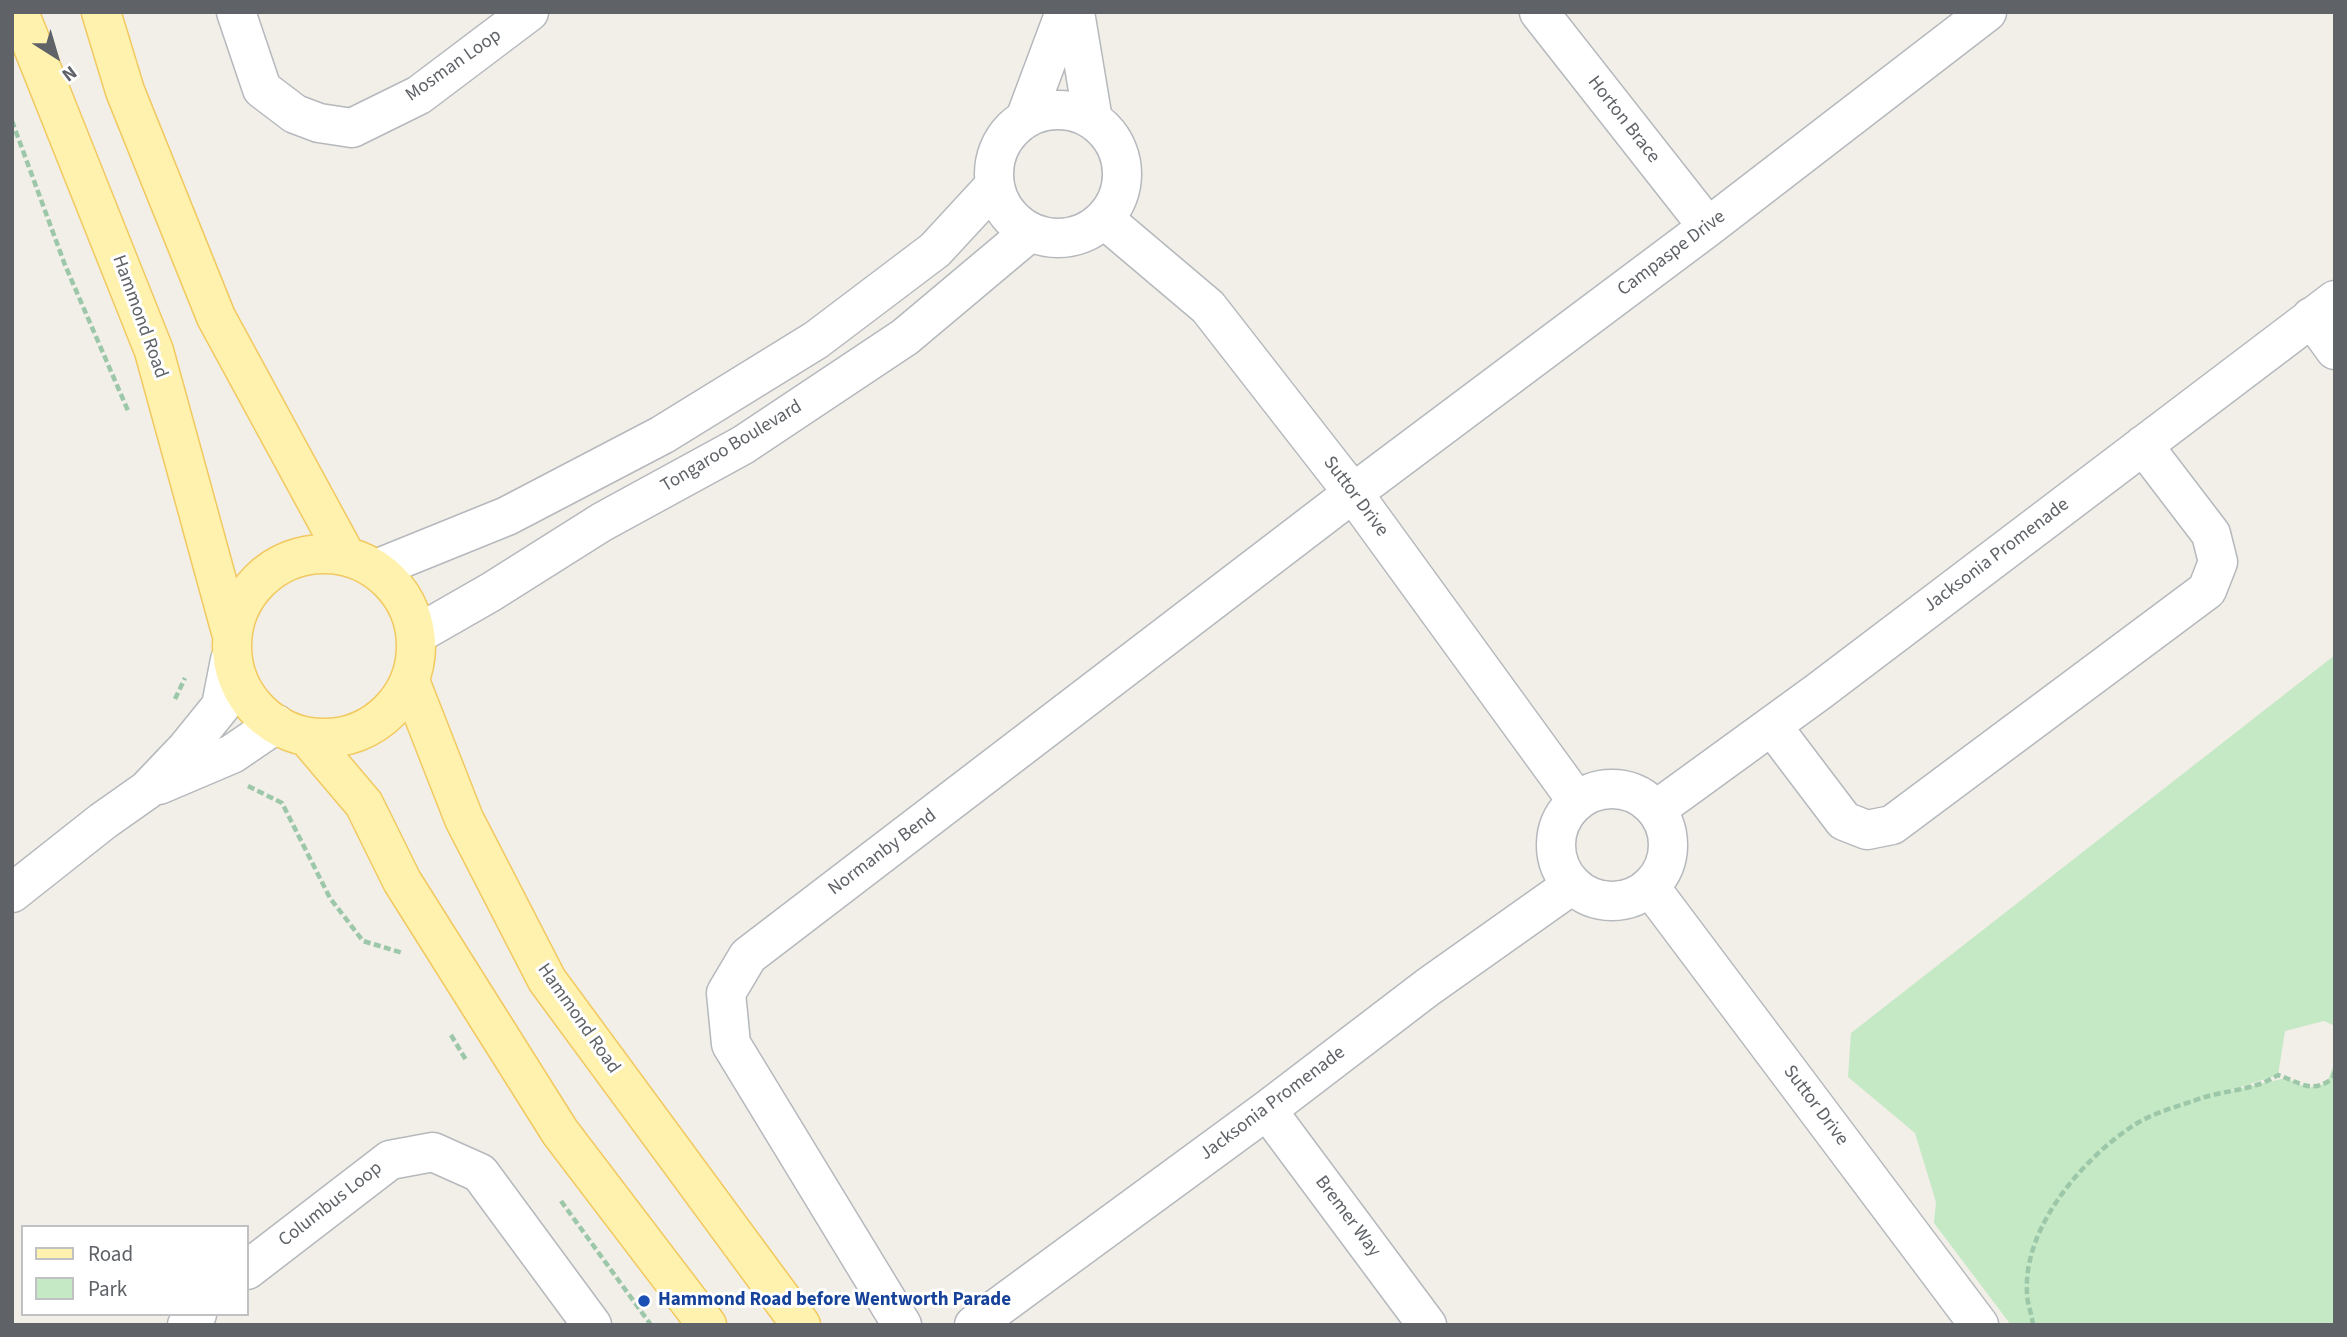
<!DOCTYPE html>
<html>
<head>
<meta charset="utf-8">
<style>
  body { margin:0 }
  #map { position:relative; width:2347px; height:1337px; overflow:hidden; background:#f1efe8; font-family:"Source Sans 3",sans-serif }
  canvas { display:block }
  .frame { position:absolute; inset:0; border:14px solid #5f6368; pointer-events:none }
  .legend { position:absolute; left:21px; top:1225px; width:228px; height:91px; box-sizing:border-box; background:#fff; border:2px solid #bfc1c3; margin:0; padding:9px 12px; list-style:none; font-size:21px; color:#5f6368 }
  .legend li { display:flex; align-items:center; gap:14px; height:35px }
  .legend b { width:35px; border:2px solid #bfc1c3 }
  .north { position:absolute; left:21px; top:21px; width:70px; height:70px; -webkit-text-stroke:5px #fff; paint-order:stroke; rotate:143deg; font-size:19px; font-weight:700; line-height:28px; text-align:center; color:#5f6368 }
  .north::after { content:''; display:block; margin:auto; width:24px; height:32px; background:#5f6368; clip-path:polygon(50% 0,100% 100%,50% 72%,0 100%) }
</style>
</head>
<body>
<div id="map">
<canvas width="2347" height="1337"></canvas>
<div class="frame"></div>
<ul class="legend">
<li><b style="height:9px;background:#fff2af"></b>Road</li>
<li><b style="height:19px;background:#c5e8c5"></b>Park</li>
</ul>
<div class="north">N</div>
</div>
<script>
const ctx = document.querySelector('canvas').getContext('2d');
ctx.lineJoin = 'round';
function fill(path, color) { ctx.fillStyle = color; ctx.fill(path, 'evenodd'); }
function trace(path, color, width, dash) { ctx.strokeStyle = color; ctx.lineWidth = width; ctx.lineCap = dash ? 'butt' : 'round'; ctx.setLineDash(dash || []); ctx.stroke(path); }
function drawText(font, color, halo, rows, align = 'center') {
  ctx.font = font + ' "Source Sans 3",sans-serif'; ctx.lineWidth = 6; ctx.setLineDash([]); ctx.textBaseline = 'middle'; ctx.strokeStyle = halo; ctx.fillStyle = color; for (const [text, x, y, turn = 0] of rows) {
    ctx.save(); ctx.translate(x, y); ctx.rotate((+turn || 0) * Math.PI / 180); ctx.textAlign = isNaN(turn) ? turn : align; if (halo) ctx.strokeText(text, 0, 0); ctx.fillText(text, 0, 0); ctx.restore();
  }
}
fill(new Path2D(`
  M2335 655V1026L2324 1021 2285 1031 2278 1075 2224 1092 2286 1078 2307 1088 2327 1083 2335 1061V1325H2033L2032 1320 2031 1325H2011L1934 1223 1936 1202 1915 1133 1848 1077 1851 1033Z`), '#c5e8c5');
const minor = new Path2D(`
  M236 12 262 89 295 114 319 123 352 128 419 95 529 12
  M1075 12 1093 120
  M1539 12 1708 227
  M994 174a64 64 0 1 1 128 0a64 64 0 1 1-128 0Z
  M1025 119 1065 12
  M1104 219 1208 307 1353 493 1577 801
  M2311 317 2335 350
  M376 569 507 516 662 435 816 340 935 250 995 185
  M416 635 491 592 602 522 743 445 905 337 1030 232
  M1772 726 1844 821 1867 830 1892 825 2207 590 2218 562 2211 534 2143 445
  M159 785 232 754 276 724
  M1556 845a56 56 0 1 1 112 0a56 56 0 1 1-112 0Z
  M1657 809 1818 692 2335 300
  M1650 887 1979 1325
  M12 893 103 821 147 790 187 748 221 706 230 660
  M1267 1110 1427 1325
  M247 1270 390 1160 433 1152 480 1173 592 1325
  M187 1325 197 1314
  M902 1325 731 1044 726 993 748 956 1353 493 1708 227 1987 12
  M974 1325 1267 1110 1428 987 1572 885`);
const major = new Path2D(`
  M19 12 154 351 231 632
  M101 12 125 91 216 317 346 556
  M232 646a92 92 0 1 1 184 0a92 92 0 1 1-184 0Z
  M410 681 464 819 547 980 801 1325
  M308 738 364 804 402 881 560 1132 707 1325`);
trace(minor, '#b5b8bc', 41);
trace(major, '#f2c960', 41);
trace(new Path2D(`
  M12 121 65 265 129 413
  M175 699 185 678
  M248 786 282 803 330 898 363 941 403 953
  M451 1035 466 1060
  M561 1201 651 1325
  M2033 1325C2032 1314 2027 1304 2027 1293 2023 1228 2081 1161 2131 1127 2150 1114 2175 1107 2196 1100 2222 1090 2254 1091 2278 1075 2300 1082 2311 1095 2333 1078L2335 1069`), '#9cc7a9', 4.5, [7, 3.5]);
trace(minor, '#fff', 38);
trace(major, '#fff2af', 38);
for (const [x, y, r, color] of [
  [644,1301,7,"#1a4fb4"]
]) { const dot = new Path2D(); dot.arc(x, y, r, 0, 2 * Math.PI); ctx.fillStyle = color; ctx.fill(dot); trace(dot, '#fff', 2.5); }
drawText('19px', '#5f6368', '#fff', [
  ["Mosman Loop",454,66,-35],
  ["Horton Brace",1623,120,52],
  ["Campaspe Drive",1672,254,-37],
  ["Hammond Road",139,317,70],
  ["Tongaroo Boulevard",732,447,-31],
  ["Suttor Drive",1355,497,53],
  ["Jacksonia Promenade",1997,556,-37],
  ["Normanby Bend",883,853,-37],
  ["Hammond Road",578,1019,55],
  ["Jacksonia Promenade",1273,1104,-37],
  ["Suttor Drive",1815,1106,53],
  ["Columbus Loop",331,1205,-38],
  ["Bremer Way",1347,1217,53]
]);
drawText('bold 19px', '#164399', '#fff', [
  ["Hammond Road before Wentworth Parade",658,1301]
], 'left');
</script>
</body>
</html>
